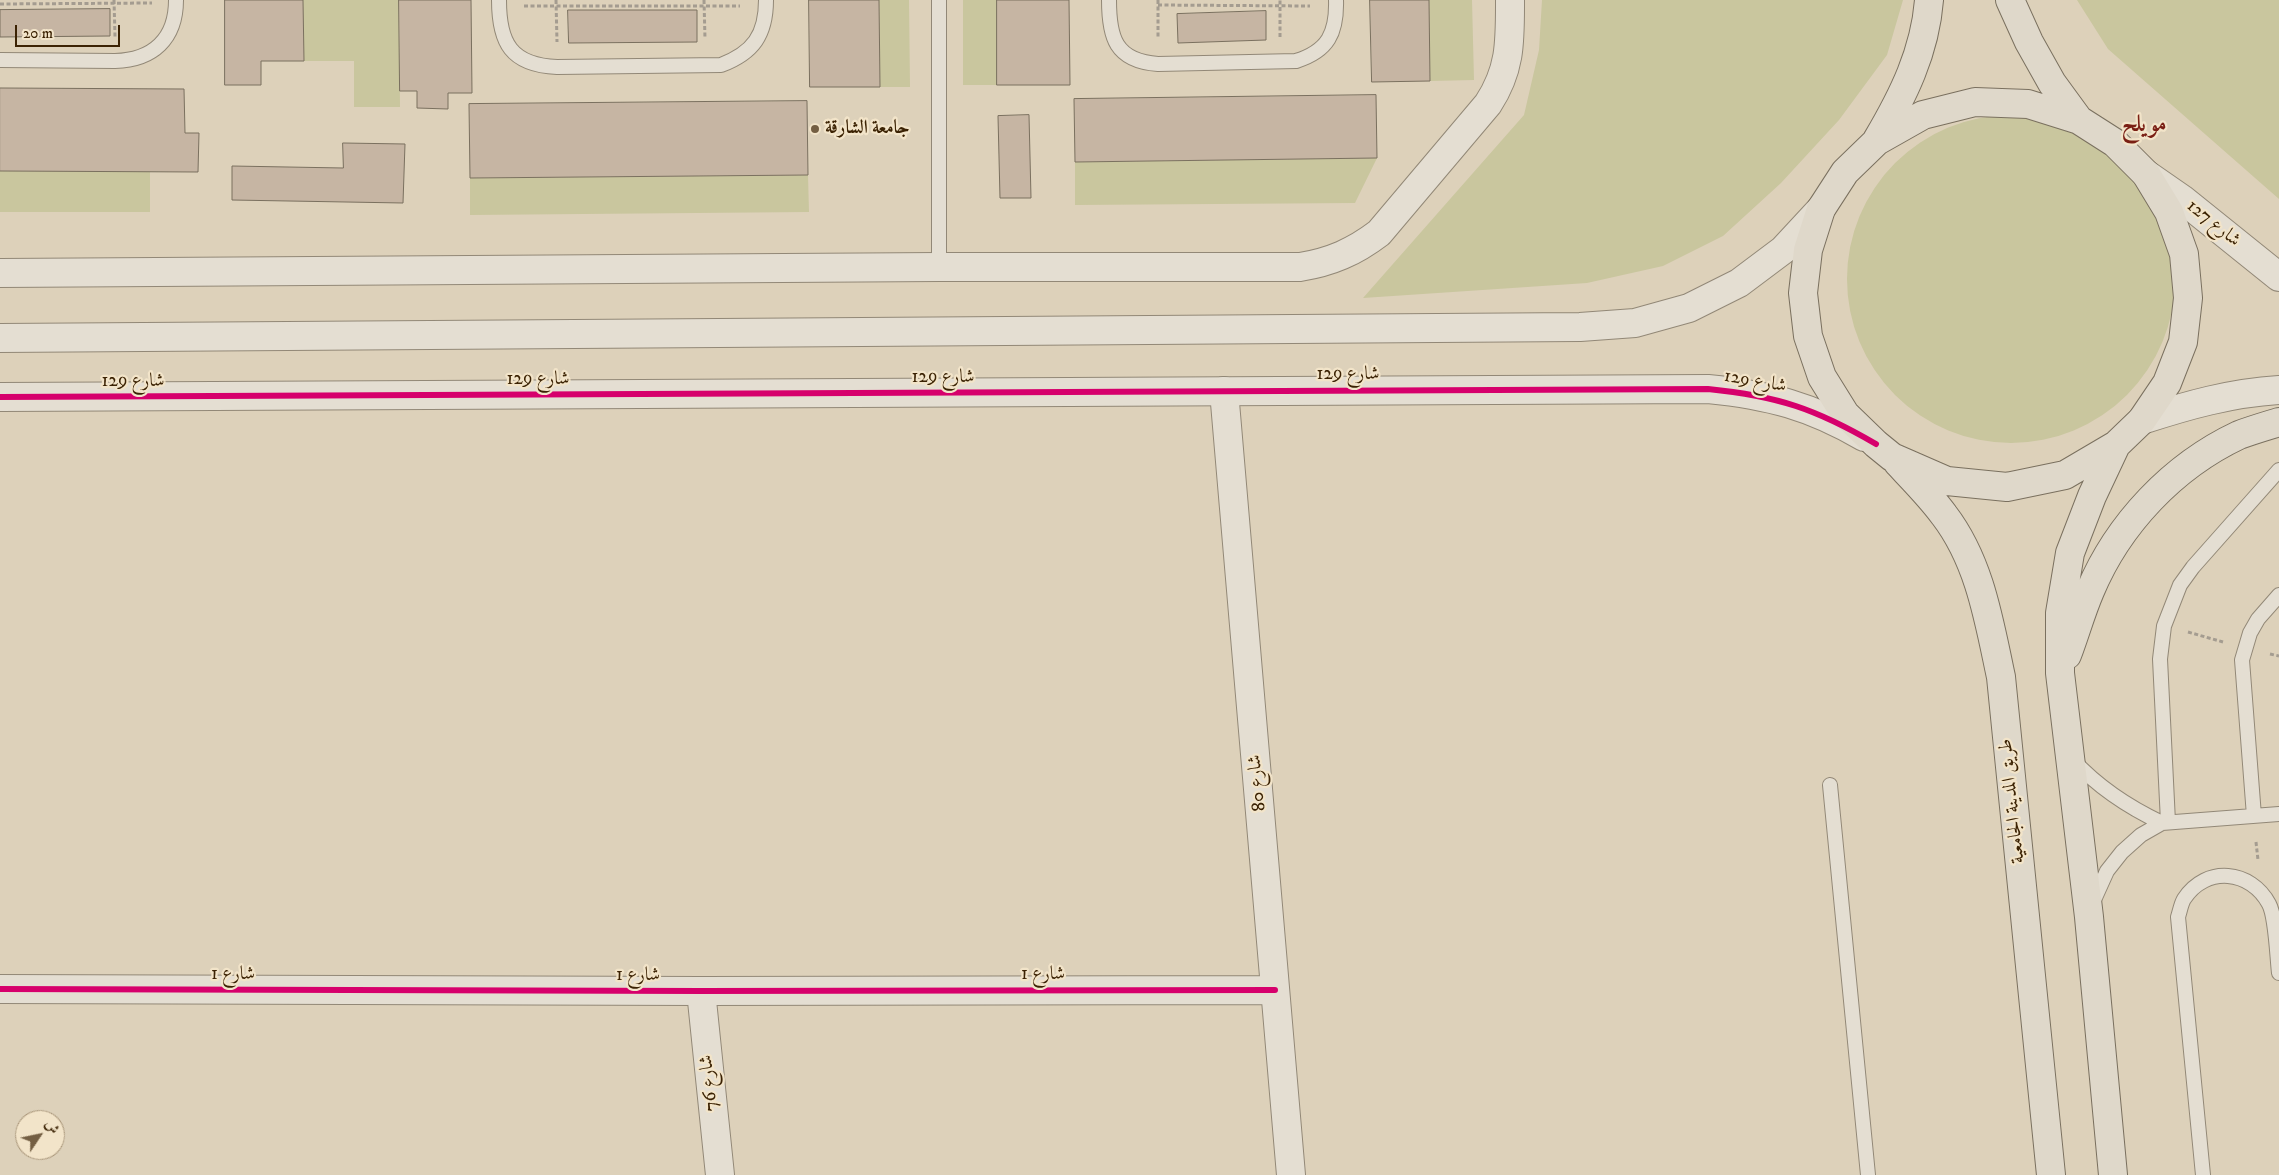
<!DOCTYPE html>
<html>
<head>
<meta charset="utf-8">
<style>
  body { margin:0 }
  #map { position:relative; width:2279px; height:1175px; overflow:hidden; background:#ddd1ba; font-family:"IM FELL DW Pica",Amiri,serif }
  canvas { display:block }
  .north { position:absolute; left:15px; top:1110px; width:50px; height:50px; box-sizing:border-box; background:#f2e4c9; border:1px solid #a9967a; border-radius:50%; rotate:56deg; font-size:14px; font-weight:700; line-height:20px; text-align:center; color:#3b2203 }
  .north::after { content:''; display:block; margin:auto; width:18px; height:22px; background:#745f43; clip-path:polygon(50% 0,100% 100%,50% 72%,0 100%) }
  .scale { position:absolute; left:15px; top:25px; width:105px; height:22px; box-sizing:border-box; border:2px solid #3b2203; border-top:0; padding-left:6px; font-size:15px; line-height:18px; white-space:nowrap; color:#3b2203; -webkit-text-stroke:4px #f2e4c9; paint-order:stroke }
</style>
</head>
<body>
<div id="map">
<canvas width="2279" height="1175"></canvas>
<div class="north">ش</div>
<div class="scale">20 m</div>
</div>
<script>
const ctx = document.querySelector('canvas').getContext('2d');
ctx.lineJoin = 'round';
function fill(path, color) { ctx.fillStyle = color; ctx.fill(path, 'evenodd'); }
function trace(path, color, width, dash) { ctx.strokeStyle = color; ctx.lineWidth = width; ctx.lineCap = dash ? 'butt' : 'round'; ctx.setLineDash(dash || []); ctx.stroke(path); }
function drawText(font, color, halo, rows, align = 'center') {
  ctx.font = font + ' "IM FELL DW Pica",Amiri,serif'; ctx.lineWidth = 4.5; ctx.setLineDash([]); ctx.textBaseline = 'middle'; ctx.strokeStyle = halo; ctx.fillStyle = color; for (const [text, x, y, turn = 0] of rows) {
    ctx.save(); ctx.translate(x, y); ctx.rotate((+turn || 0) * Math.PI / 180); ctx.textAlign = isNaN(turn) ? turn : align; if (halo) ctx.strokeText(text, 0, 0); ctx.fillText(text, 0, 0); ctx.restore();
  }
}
fill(new Path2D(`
  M303 0H399L400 107H354V61H304Z
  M879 0H909L910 87H880Z
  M963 0H997V85H963Z
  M1429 0H1472L1474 80 1430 81Z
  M1542 0H1903L1887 55 1839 120 1781 183 1723 236 1663 266 1587 283 1363 298 1524 115 1539 50Z
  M2077 0H2279V199L2108 49Z
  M1847 279a164 164 0 1 1 328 0a164 164 0 1 1-328 0Z
  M1377 158 1355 203 1075 205V162Z
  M0 171H150V212H0Z
  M808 175 809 212 470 215V178Z`), '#c9c69e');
const building = new Path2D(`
  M225 0H303L304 61H261V85H225Z
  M399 0H471L472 93H448V109L417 108V91H400Z
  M809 0H879L880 87H810Z
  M997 0H1069L1070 85H997Z
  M1370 0H1429L1430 81 1372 82Z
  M110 9V36L0 37V10Z
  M568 10H697V42L569 43Z
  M1266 11V40L1178 43 1177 14Z
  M0 88 184 89 185 133H199L198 172 0 171Z
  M1376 95 1377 158 1075 162 1074 99Z
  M807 101 808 175 470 178 469 104Z
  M1029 115 1031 198H1000L998 116Z
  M343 143 405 144 403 203 232 200V166L343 168Z`);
fill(building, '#c6b5a3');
trace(building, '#7a705f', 1);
const service = new Path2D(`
  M499 0C499 43 511 65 557 67L721 65C753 53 766 35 766 0
  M939 0V267
  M1109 0C1109 37 1115 61 1158 64L1296 61C1328 51 1337 33 1336 0
  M0 60 115 61C153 60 176 39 176 0
  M2073 760C2099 788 2128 807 2162 823
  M1830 785 1868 1175
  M2254 816 2242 660 2250 633 2258 619 2279 595
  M2168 822 2160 659 2164 626 2180 585 2193 567 2279 470
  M2093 902 2107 871 2122 852 2141 835 2162 823 2279 814
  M2203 1175 2178 917C2180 911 2181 904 2184 899 2206 865 2251 870 2269 904 2276 917 2277 956 2279 973`);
const minor = new Path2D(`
  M0 273 939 267H1300C1331 262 1354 252 1379 233L1488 104C1511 69 1510 41 1510 0
  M1224 391 1291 1175
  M0 989 701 991 1275 990
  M701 991 720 1175`);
const tertiary = new Path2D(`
  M2146 174 2182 199 2279 277
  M0 338 1580 327 1635 323 1689 308 1739 283 1783 250 1821 209
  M0 397 1708 389C1769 395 1811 406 1864 437
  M2142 420C2188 405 2231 393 2279 390`);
const primary = new Path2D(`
  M2010 0 2029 42 2052 83 2079 120 2115 143 2146 174 2169 212 2184 254 2188 298 2183 342 2167 383 2142 420 2116 445 2065 475 2007 487 1947 481 1892 457 1876 444 1845 414 1822 377 1808 336 1803 293 1808 250 1821 209 1845 172 1877 141 1923 115 1975 102 2028 104 2079 120
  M1877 140C1903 96 1925 52 1929 0
  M1898 463C1914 480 1931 497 1944 515 1980 562 1989 621 2001 677L2051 1175
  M2067 655C2075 634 2081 612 2090 591 2118 524 2173 466 2239 435 2252 430 2266 426 2279 422
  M2113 1175 2089 917 2060 673V613L2070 553 2092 496 2116 445`);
trace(service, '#928877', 16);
trace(minor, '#928877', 30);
trace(tertiary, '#928877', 30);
trace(primary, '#7a705f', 30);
trace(new Path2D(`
  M114 0 115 37
  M556 0 557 42
  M704 0 705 39
  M1158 0V39
  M0 4 152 3
  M1158 5 1310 6
  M524 6H740
  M1280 37V0
  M2188 632 2223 642
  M2270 654 2279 656
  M2256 842 2258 860`), '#a49c90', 3, [4, 2.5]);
trace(service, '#e4ded2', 14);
trace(minor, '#e4ded2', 28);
trace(tertiary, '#e4ded2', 28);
trace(primary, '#dfd8ca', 28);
trace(new Path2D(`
  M0 397 1708 389C1778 396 1816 409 1876 444
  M0 989 701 991 1275 990`), '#d6006c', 6);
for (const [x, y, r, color] of [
  [815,129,5,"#745f43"]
]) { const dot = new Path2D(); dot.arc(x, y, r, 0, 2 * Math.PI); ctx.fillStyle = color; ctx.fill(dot); trace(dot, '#f2e4c9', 2); }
drawText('bold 19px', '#3b2203', '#f2e4c9', [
  ["جامعة الشارقة",825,129]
], 'left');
drawText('19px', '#3b2203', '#f2e4c9', [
  ["شارع 127",2213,224,39],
  ["شارع 129",1348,375],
  ["شارع 129",943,378],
  ["شارع 129",538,380],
  ["شارع 129",133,382],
  ["شارع 129",1755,382,10],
  ["شارع 80",1258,783,-95],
  ["طريق المدينة الجامعية",2013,801,-96],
  ["شارع 1",233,975],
  ["شارع 1",1043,975],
  ["شارع 1",638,976],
  ["شارع 76",710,1083,-96]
]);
drawText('bold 24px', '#7a1f14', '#f2e4c9', [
  ["مويلح",2144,126]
]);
</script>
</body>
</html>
